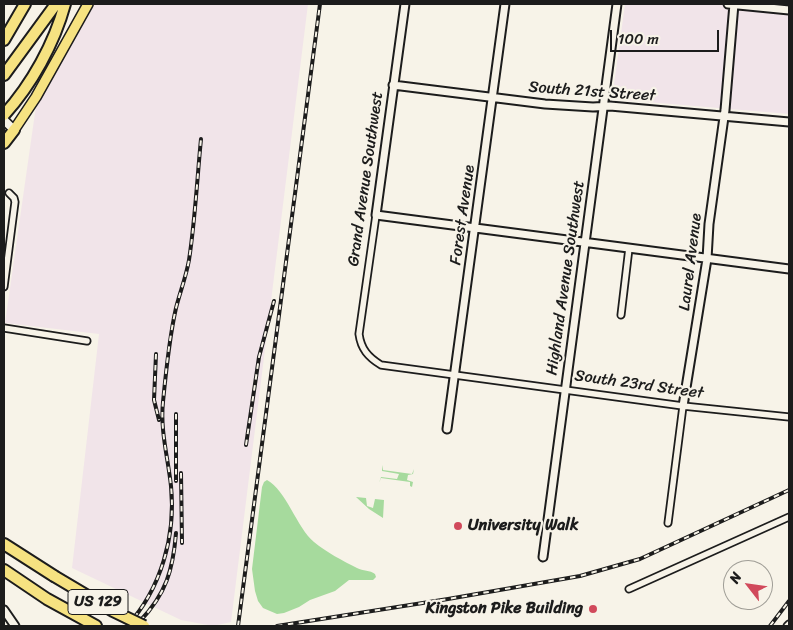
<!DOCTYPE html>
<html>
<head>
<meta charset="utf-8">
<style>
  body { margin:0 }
  #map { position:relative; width:793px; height:630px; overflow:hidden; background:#f7f3e8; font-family:Sriracha,sans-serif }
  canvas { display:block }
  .frame { position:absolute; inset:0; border:5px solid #1c1c1c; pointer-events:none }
  .north { position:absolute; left:723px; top:560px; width:50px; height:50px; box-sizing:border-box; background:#f7f3e8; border:1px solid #9f9d96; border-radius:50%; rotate:300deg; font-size:14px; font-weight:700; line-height:20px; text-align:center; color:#1c1c1c }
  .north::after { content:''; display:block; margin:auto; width:18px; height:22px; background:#d1495b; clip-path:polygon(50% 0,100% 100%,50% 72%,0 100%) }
  .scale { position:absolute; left:610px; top:30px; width:109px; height:22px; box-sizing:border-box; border:2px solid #1c1c1c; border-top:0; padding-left:6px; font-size:15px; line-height:18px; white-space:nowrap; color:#1c1c1c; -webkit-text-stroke:4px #f7f3e8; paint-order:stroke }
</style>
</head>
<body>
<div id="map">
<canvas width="793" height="630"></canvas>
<div class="frame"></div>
<div class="north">N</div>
<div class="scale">100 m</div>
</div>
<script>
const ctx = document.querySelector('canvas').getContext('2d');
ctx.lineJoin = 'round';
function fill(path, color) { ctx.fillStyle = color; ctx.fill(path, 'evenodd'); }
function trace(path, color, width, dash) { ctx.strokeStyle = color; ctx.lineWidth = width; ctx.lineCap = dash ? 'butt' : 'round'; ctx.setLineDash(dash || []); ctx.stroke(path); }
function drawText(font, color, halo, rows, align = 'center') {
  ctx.font = font + ' Sriracha,sans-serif'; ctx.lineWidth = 4.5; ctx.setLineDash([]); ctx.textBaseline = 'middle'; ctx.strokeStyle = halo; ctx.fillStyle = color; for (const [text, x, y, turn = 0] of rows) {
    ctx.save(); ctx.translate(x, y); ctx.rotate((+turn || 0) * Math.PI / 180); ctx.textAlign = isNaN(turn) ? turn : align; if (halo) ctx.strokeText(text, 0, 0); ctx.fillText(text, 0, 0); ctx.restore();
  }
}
fill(new Path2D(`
  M95 4H308L231 622 213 626 181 620 72 568 99 334 5 323 36 106Z
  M625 4H789V114L612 99Z`), '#f1e4e9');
fill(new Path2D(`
  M382 465 383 470 412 474 414 469 413 474 408 475 407 480 413 482 412 487 410 486V482L381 478 379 483 381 477 397 479 399 474 382 471Z
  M267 480C286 490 297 528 314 542 326 552 343 561 357 568 363 571 370 570 375 574L376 577 373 580H349L335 591 310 600 299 607 284 613 277 614 263 608 258 601 255 591 252 569 262 487 264 482Z
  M356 497 366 498 367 506 373 508 375 499 384 500 383 518 369 509Z`), '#a6da9d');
const minor = new Path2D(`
  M376 215 359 334C361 349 368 357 381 365L683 406 789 417
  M4 287 15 202 14 198 9 193
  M621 315 629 248
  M4 328 87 341
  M668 523 683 406
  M629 589 789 517
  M787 626 789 624`);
const tertiary = new Path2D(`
  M405 4 376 215 789 269
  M728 4 789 10
  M393 85 545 104 593 107 610 106 789 122
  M683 406 707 259 709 224 725 110 734 4
  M447 429 505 4
  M543 557 617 4
  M4 610 15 626`);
const secondary = new Path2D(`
  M4 120 14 130`);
const primary = new Path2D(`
  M14 130 36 97 88 4`);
const motorway = new Path2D(`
  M4 40 25 4
  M4 75 56 4
  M4 115C32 84 54 44 65 4
  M4 143 14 130
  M4 544 54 576
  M4 570 47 599 96 626`);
trace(minor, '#1c1c1c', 9);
trace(tertiary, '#1c1c1c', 11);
trace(secondary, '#1c1c1c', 11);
trace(primary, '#1c1c1c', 12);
trace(motorway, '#1c1c1c', 14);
trace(minor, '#f7f3e8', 5.5);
trace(tertiary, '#f7f3e8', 7);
trace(secondary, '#f7f3e8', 8);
trace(primary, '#f6e281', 9);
trace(motorway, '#f6e281', 10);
const rail = new Path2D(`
  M156 354 154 400 159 420
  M176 414V481
  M246 445 259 357 274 301
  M181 473 182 543
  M140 621C166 594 173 570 176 533
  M127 626C161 589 176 536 171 486 168 458 160 430 163 402 166 371 169 339 176 308 180 292 186 277 189 260 195 221 197 180 201 139
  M238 626 320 4
  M277 626 448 599 580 576 640 559 789 490
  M770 626 789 601`);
trace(rail, '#1c1c1c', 4);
trace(rail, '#f7f3e8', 2, [5.5]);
const motorwayBridge = new Path2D(`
  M54 576 113 611 144 626`);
trace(motorwayBridge, '#1c1c1c', 14, []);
trace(motorwayBridge, '#f6e281', 10);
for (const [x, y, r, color] of [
  [458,526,5,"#d1495b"],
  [593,609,5,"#d1495b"]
]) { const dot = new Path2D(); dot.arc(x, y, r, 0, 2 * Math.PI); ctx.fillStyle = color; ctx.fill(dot); trace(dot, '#f7f3e8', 2); }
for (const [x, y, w] of [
  [98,602,60]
]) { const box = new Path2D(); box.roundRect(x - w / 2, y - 12.5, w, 25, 4); ctx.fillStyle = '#f7f3e8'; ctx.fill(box); trace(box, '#1c1c1c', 1); }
drawText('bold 15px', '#1c1c1c', null, [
  ["US 129",98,602]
]);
drawText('16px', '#1c1c1c', '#f7f3e8', [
  ["South 21st Street",592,92,4],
  ["Grand Avenue Southwest",366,179,-82],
  ["Forest Avenue",463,215,-82],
  ["Laurel Avenue",691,262,-83],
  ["Highland Avenue Southwest",566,278,-82],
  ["South 23rd Street",639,385,8]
]);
drawText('bold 16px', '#1c1c1c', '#f7f3e8', [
  ["University Walk",468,526],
  ["Kingston Pike Building",583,609,"right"]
], 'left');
</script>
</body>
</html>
